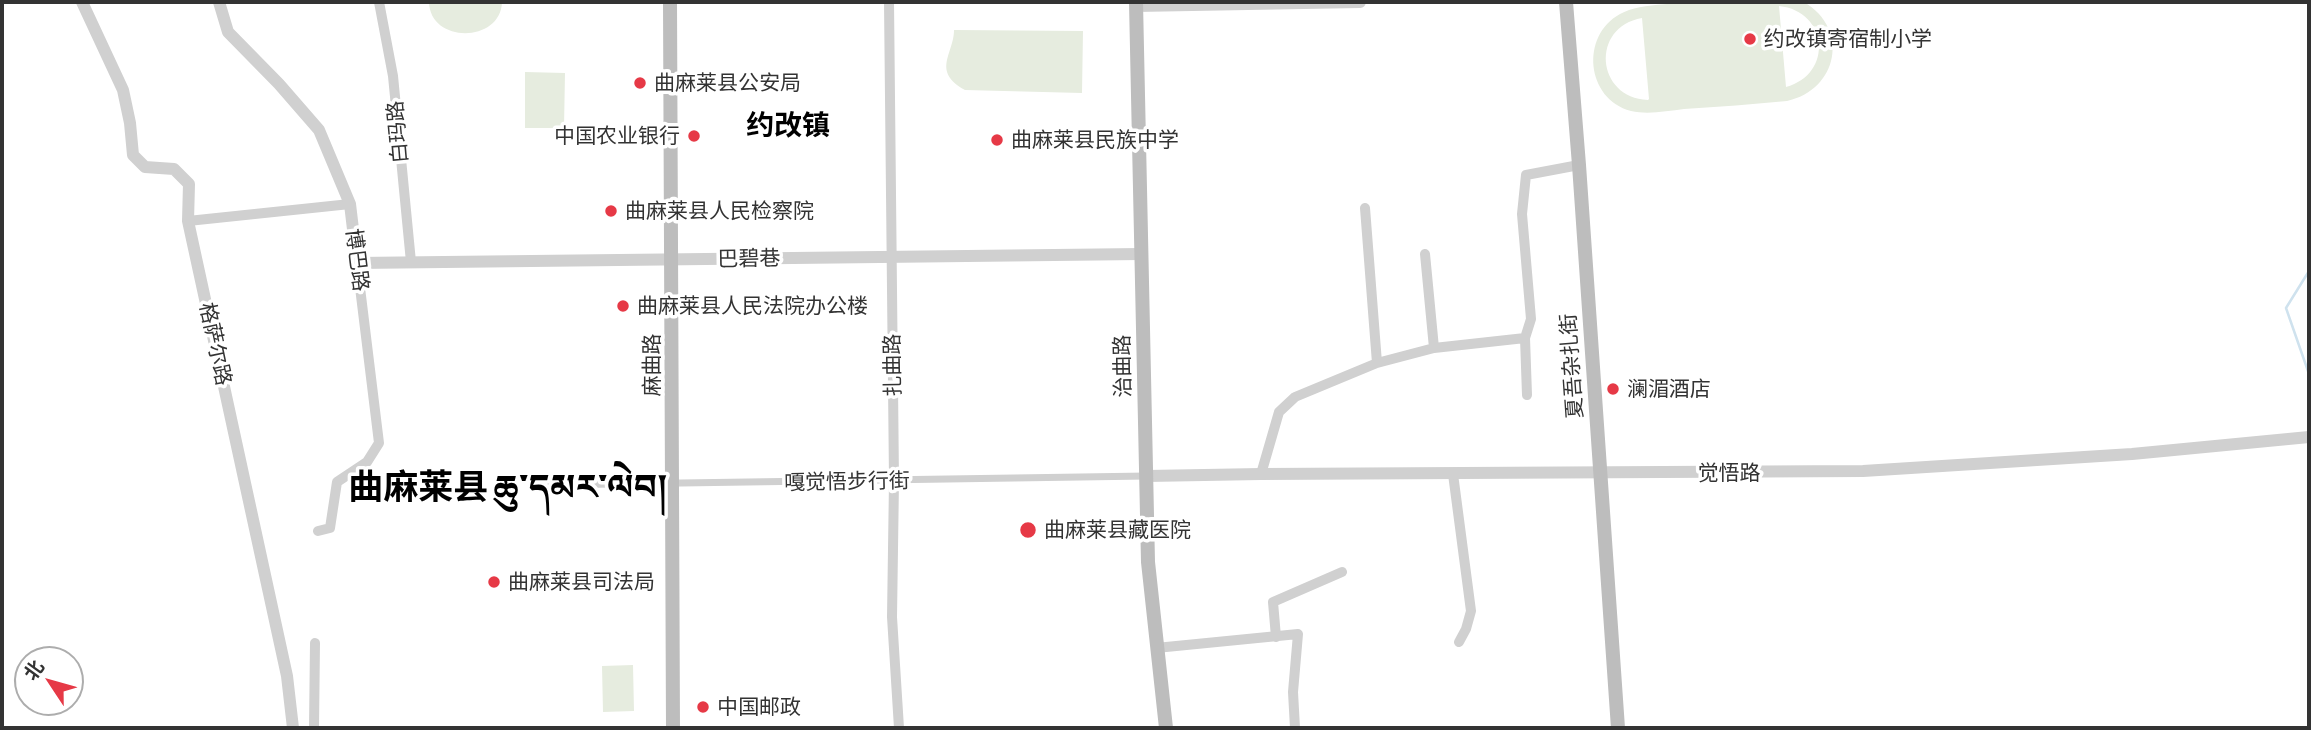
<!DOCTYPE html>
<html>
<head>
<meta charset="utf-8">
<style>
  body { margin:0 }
  #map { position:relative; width:2311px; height:730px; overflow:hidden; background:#fff; font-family:"Asap Condensed","Noto Sans SC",sans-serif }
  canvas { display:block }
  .frame { position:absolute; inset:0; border:4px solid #333; pointer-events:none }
  .north { position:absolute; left:14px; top:646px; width:70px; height:70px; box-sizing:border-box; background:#fff; border:2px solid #adadad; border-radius:50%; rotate:306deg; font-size:19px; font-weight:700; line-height:28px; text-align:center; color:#333 }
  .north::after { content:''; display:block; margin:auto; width:24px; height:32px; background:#e63946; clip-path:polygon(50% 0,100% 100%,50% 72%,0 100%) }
</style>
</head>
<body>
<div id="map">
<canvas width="2311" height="730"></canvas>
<div class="frame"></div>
<div class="north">北</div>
</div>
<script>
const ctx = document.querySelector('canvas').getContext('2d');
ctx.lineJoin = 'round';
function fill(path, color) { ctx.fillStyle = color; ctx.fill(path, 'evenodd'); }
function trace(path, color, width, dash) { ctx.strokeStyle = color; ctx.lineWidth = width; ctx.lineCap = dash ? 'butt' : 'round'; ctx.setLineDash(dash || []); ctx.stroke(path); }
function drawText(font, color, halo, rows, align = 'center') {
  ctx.font = font + ' "Asap Condensed","Noto Sans SC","Noto Serif Tibetan",sans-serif'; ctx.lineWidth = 7; ctx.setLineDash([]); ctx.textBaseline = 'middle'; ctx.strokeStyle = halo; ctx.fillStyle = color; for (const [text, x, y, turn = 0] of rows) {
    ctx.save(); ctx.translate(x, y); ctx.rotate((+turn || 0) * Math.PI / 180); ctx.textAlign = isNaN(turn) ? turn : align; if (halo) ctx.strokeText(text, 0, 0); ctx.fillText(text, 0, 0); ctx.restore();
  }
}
fill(new Path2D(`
  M429 2H502C501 43 430 44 429 2Z
  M1710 2H1804C1850 29 1838 90 1787 101 1753 104 1719 107 1684 109 1667 111 1648 115 1631 111 1586 99 1580 36 1620 14 1642 2 1685 4 1710 2ZM1779 6C1828 11 1834 74 1786 87ZM1642 18 1649 99 1648 100C1596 98 1590 27 1642 18Z
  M954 30 1083 31 1082 93 965 90C931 71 954 54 954 30Z
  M525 72 565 73 564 128H525Z
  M633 665 634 711 603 712 602 666Z`), '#e6ecdf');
trace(new Path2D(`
  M2309 271 2286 308 2309 374`), '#cfe2ee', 2.5);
trace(new Path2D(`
  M548 485 1147 476`), '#d0d0d0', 7);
trace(new Path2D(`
  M379 2 393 76 411 262
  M889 2 894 481 892 617 899 728
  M1365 208 1377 363
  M188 221 350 204
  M1425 254 1434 348
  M1525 338 1527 395
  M1261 474 1279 412 1295 397 1377 363 1434 348 1525 338 1531 319 1522 214 1526 175 1579 165
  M1453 474 1471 611 1466 629 1459 642
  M318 531 330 528 337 482 367 462 379 443 357 263
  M1276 637 1273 602 1342 572
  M1156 648 1298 634 1293 692 1295 728
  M314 728 315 643`), '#d0d0d0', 10);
trace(new Path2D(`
  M82 2 123 90 130 123 133 155 145 167 174 169 189 184 188 221 287 676 293 728
  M219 2 228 32 279 84 319 130 350 204 357 263 1141 254
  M1136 6 1360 2
  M1147 476 1261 474 1863 471 2132 454 2309 437`), '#d0d0d0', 12);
trace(new Path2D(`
  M670 2 673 728
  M1136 2 1148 562 1166 728
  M1566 2 1579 165 1618 728`), '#bdbdbd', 14);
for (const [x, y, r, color] of [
  [1750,39,7,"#e63946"],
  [640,83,7,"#e63946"],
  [694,136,7,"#e63946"],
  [997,140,7,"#e63946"],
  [611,211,7,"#e63946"],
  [623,306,7,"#e63946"],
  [1613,389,7,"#e63946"],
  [1028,530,9,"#e63946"],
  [494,582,7,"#e63946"],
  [703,707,7,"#e63946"]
]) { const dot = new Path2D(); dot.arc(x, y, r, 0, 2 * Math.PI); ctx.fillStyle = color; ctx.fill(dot); trace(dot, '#fff', 2.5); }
drawText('21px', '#333', '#fff', [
  ["约改镇寄宿制小学",1764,39],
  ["曲麻莱县公安局",654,83],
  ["中国农业银行",680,136,"right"],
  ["曲麻莱县民族中学",1011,140],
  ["曲麻莱县人民检察院",625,211],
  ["曲麻莱县人民法院办公楼",637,306],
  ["澜湄酒店",1627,389],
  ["曲麻莱县藏医院",1044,530],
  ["曲麻莱县司法局",508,582],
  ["中国邮政",717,707]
], 'left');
drawText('21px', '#333', '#fff', [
  ["白玛路",398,132,-95],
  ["巴碧巷",749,259,-1],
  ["博巴路",357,260,83],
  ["格萨尔路",215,344,78],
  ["麻曲路",652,365,-90],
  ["扎曲路",893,365,-91],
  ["治曲路",1123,366,-91],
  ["夏吾杂扎街",1572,366,-94],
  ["觉悟路",1729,473],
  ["嘎觉悟步行街",847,482,-1]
]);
drawText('bold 28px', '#000', '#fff', [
  ["约改镇",788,126]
]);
drawText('bold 35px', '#000', '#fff', [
  ["曲麻莱县 ཆུ་དམར་ལེབ།",508,488]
]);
</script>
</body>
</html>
